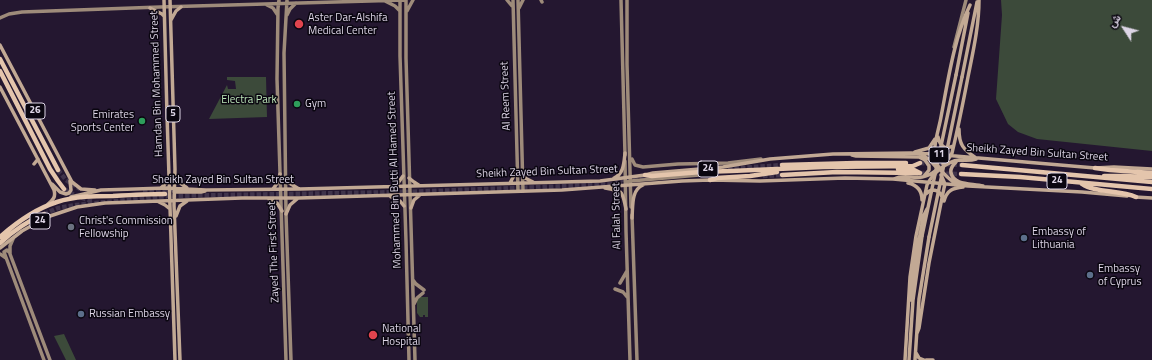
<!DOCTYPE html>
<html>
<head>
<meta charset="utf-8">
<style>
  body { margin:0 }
  #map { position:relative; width:1152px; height:360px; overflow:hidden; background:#241730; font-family:"Titillium Web",Vazirmatn,sans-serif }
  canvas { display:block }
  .north { position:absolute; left:1104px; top:8px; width:40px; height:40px; -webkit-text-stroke:3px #0a0610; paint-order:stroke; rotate:306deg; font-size:11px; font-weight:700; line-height:16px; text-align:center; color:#ddd5e6 }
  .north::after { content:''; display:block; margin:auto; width:14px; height:18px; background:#ddd5e6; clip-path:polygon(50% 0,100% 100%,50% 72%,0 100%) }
</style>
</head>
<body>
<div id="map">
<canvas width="1152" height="360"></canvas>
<div class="north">ش</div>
</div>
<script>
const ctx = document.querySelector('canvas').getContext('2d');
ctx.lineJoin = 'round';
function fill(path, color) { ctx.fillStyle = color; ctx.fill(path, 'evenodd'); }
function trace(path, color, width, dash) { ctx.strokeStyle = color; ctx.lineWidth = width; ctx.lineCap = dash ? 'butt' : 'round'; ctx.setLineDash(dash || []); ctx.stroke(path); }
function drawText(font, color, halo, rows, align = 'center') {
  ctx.font = font + ' "Titillium Web",sans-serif'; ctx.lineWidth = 3; ctx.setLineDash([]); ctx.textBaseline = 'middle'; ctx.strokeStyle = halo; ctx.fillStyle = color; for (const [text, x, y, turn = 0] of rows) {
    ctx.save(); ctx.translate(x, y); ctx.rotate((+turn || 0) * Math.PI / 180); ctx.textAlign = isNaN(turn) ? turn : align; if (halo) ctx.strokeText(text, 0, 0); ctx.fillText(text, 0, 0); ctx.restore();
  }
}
fill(new Path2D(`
  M1001 0H1152V151L1037 139 1018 132 1008 124 996 99 1002 15Z
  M227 77H266L267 117 209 119 227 85 228 89H236L235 81 227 80Z
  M420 297H428V317H425V315H423V317H420L417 313V300Z
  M64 334 76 360H66L54 336Z`), '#3c4a3a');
trace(new Path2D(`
  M920 163 962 165
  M728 169 782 165
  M58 170 66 180 80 189
  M920 173 961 174
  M763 176 782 175
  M614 181 651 177
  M64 189 76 196 92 201
  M143 190H173
  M44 214 58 208 76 205 168 196 406 192 622 184`), '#40344b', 4.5, [4.5, 2]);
trace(new Path2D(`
  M279 0 278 8 277 79 286 360
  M287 0 284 53 286 214 291 360
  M400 0V56L406 241 409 360
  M406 0V58L415 360
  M507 0 512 6
  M513 0 518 191
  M518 0 523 191
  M541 0 542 2
  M621 0 625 155
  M627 0V64L631 207
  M385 1 395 6 400 11
  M267 5 273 8 277 14
  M519 8 523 0
  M407 11 413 0
  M287 15 290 9 296 3
  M0 18 9 14 22 12 160 7 405 0
  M954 47 966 0
  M632 159 635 165 643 167 678 164 728 163 761 159
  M625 161 626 231 630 360
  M625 185 627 182 631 181 699 175 706 173
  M632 215 637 360
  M13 239 10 246V254L50 360
  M10 253 7 250 4 252 44 360
  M0 254 6 258
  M413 280 416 284 424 290
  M620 283 627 271
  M615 289 623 292 628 298
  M414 304 417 298 423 293`), '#9e8b7a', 3.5);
trace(new Path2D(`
  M164 0 167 115 175 360
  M170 0 175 169 174 205 180 360
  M150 8 162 14 164 16
  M171 20 176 11 181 7
  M0 45 72 182 81 189 95 190
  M956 75 968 13
  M962 77 977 2
  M0 87 54 190C56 197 53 200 48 204
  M959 129C959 145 963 149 976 158
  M938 137C940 146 945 150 953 146
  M915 152 929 148 935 139
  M852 155 856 156 919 157 925 160 929 166V170L924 176
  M921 155 929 159 937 168
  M956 162C953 165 950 168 951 173 954 186 973 183 983 186
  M34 164 38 159
  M943 164 949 158 952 153C958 128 963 103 968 77 973 52 979 26 979 0
  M523 171 525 178 533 182
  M409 178 414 182 420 186
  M614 178C624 174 624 162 625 153
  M175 179 187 188
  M894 179C907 172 919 184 935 171
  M286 181 299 189
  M510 183 517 170
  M908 183C917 185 922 190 922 200
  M52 184 60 192 66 194 69 193 71 190 70 181
  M957 184C949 180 937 168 935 159 932 148 939 129 941 117 948 81 954 38 970 5
  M392 186 398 183 403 176
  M161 188 165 184 169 176
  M605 188C624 191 622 191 626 209
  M273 189 278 182 280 174
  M174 192H201L205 191
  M926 194C931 188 939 189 942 197
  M71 197 101 190 135 189 166 188 206 190 300 189 600 181 645 175 653 173 723 167 770 159 833 154 911 153 932 154 1095 168 1114 167 1152 169
  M391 197 400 201 404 206
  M1135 197 1152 198
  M269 199 277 203 282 211
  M944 201C947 190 953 188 963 187
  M159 202 165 205 170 209
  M411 208 414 200 420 195
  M286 214 290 205 297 199
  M176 216 180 206 187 201
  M632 218C633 206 631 190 643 185
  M0 248 22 231 47 217 77 207 105 203 242 198H299L562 190 682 181 710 180 760 181 845 178 893 179 968 186 1082 192 1127 196
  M910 300 916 254 924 215 927 209
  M917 333 919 328 929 263 944 188 945 184 941 175
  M916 353 919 358 924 360
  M905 360 910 277 916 236 927 185C932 174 947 161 959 160 965 160 970 161 976 159
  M909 360 913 300 922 236
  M915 360 919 299 929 237
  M926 360H933`), '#c2a994', 3.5);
trace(new Path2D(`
  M0 59 58 170
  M0 71 50 169 58 181 64 189
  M782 165 856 163H906
  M962 165 1152 182
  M1095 168 1110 170 1152 173
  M898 169 914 170 920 173
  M961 174 1020 177 1152 189
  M645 175 652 176 701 172 731 171 823 167 913 166 920 163
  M782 175 837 172 918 173
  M1104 176H1123L1152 177
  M710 180 717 178 750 176 777 172
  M1082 184C1095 193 1120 190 1136 197
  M0 237C17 222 35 209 57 202 75 196 95 196 113 196 130 195 148 194 165 194
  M0 243C13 231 28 221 44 214`), '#e4c5ac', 4.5);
trace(new Path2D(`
  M922 236 956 75
  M929 237 962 77`), '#c2a994', 3.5);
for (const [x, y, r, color] of [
  [299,24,5,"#e0444e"],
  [297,104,4,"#2e9e5b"],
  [142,121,4,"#2e9e5b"],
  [71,227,4,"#6b7280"],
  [1024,238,4,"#5c6f8a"],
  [1090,275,4,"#5c6f8a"],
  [81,314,4,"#5c6f8a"],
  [373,335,5,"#e0444e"]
]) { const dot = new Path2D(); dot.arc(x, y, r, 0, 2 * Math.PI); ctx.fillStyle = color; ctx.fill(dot); trace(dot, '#0a0610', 1.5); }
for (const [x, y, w] of [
  [35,111,20],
  [173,114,14],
  [939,155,20],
  [708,169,20],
  [1057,181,20],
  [40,221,20]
]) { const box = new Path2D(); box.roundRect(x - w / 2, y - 8, w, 16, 3); ctx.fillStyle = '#0a0610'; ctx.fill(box); trace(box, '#ddd5e6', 1); }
drawText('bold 10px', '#ddd5e6', null, [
  ["26",35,111],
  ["5",173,114],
  ["11",939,155],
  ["24",708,169],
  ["24",1057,181],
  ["24",40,221]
]);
drawText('11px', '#ddd5e6', '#0a0610', [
  ["Aster Dar-Alshifa",308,18],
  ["Medical Center",308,31],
  ["Gym",305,104],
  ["Emirates",134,115,"right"],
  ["Sports Center",134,128,"right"],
  ["Christ's Commission",79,221],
  ["Fellowship",79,234],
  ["Embassy of",1032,232],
  ["Lithuania",1032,245],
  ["Embassy",1098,269],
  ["of Cyprus",1098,282],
  ["Russian Embassy",89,314],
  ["National",382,329],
  ["Hospital",382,342]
], 'left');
drawText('11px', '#ddd5e6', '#0a0610', [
  ["Hamdan Bin Mohammed Street",157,84,-92],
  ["Al Reem Street",506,96,-92],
  ["Sheikh Zayed Bin Sultan Street",1037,153,4],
  ["Sheikh Zayed Bin Sultan Street",547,172,-2],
  ["Sheikh Zayed Bin Sultan Street",223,180],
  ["Mohammed Bin Butti Al Hamed Street",395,180,-92],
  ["Al Falah Street",617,216,-91],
  ["Zayed The First Street",274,252,-92]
]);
drawText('11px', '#bde6b9', '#0a0610', [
  ["Electra Park",249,100]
]);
</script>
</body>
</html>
